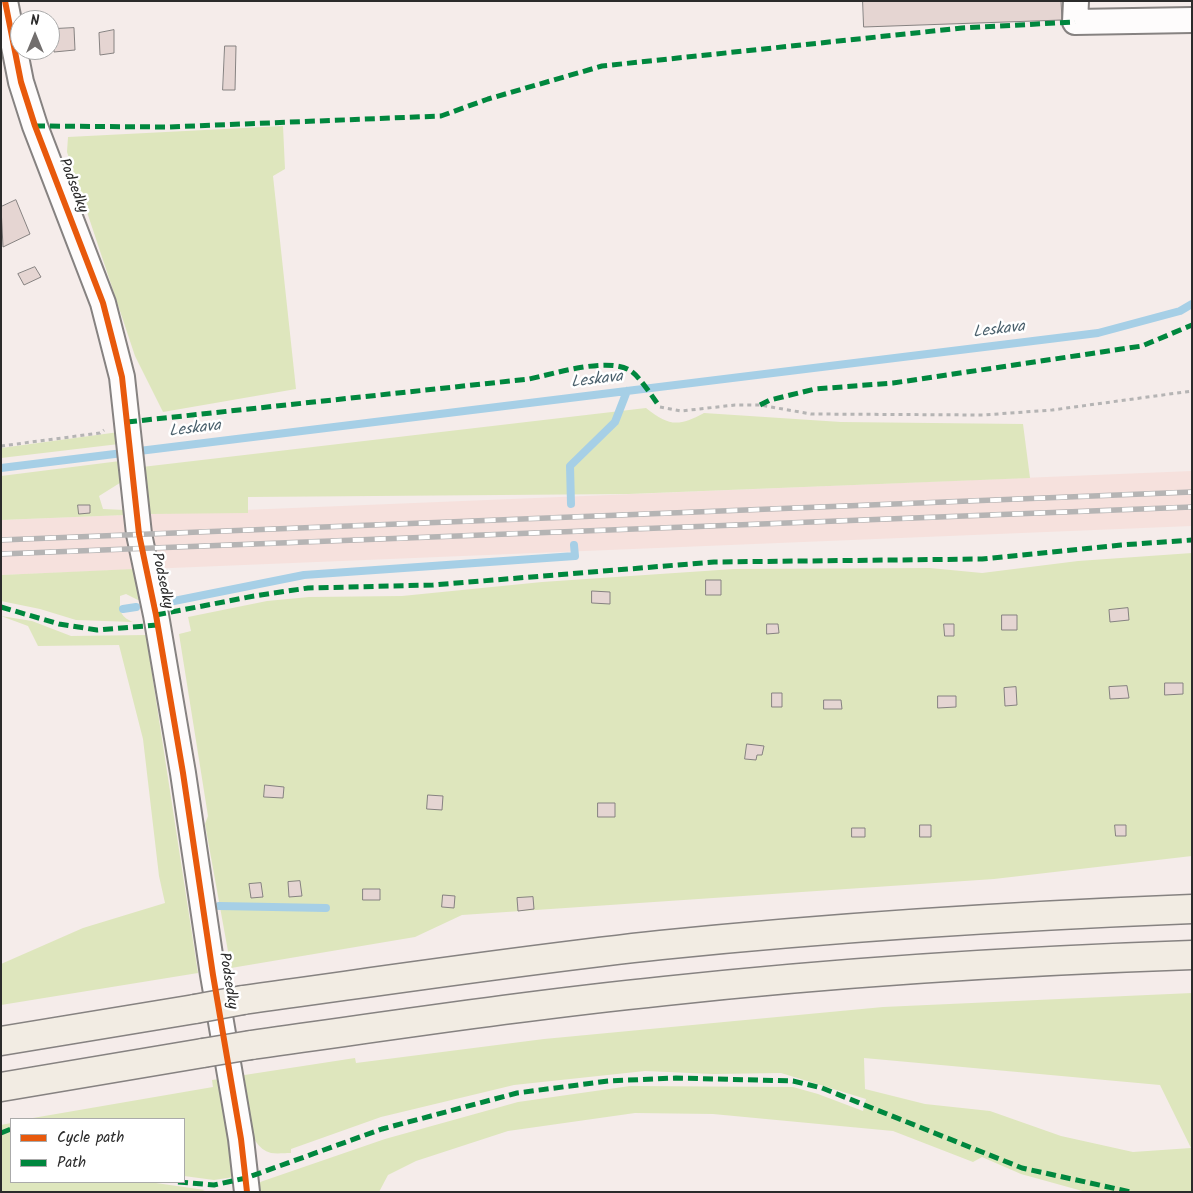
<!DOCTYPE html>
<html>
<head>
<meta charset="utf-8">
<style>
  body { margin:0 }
  #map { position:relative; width:1193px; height:1193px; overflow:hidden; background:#f5ecea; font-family:Kalam,sans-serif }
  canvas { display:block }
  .frame { position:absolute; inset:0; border:2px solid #2b2b2b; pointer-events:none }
  .legend { position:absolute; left:10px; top:1118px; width:175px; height:65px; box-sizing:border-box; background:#fff; border:1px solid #aaa; margin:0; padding:6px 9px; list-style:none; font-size:15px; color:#2b2b2b }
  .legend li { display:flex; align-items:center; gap:10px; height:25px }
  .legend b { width:25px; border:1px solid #aaa }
  .north { position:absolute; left:10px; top:10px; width:50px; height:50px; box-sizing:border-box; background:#fff; border:1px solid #aaa; border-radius:50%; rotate:0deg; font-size:14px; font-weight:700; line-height:20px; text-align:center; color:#2b2b2b }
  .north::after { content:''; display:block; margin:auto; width:18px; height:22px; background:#726f6e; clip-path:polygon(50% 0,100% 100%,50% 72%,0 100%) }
</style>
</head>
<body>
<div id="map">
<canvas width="1193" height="1193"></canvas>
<div class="frame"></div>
<ul class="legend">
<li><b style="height:6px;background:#e8590c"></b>Cycle path</li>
<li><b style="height:6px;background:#00873e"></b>Path</li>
</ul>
<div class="north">N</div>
</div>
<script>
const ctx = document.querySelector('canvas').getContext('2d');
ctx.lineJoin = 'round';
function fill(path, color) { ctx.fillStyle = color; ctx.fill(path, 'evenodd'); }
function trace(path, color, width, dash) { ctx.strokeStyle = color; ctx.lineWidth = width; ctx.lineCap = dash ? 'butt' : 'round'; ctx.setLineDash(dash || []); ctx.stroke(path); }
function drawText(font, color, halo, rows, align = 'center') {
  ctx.font = font + ' Kalam,sans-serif'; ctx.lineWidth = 5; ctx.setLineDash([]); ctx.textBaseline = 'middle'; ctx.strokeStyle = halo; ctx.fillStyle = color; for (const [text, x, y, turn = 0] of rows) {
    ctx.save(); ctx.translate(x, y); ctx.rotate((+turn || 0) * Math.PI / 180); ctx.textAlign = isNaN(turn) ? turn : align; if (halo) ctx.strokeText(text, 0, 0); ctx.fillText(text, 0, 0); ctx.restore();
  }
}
fill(new Path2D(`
  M1192 471V526L1 575V520Z`), '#f6e1dd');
fill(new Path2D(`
  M283 126 285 169 273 176 296 389 163 412 135 356 67 152 68 137Z
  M646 408C669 426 678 427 704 413L841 422 1023 424 1030 478 628 494 248 497V513L148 514 142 467Z
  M119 432V444L1 458V448Z
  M120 461 123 481 99 496 103 509 125 510V515L1 520V476Z
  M1192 553V856L994 879 462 915 415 937 231 968 205 824 208 816 179 634 191 631 188 617 267 601 309 597 402 596 542 582 734 569 930 568 982 573 1078 561Z
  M134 569 144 600H138L126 594 120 596C120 611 119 616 133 622L76 620 40 609 1 601V575Z
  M1 616 32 621 71 636 146 635 198 973 1 1005V964L83 928 165 903 159 876 143 739 119 645 38 646 28 626Z
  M1192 993V1192H1086L1021 1174 982 1157 973 1162 893 1131 713 1114 635 1113 508 1131 416 1161 388 1175 379 1192H258V1183L263 1181 385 1139 518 1102 630 1086 793 1087 818 1094 863 1111 866 1099 781 1073 713 1074 645 1071 514 1085 381 1117 291 1149V1153C285 1153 277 1154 271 1153 245 1146 243 1099 238 1076L355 1058 356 1063 544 1039 883 1007ZM864 1058 1160 1085 1191 1148 1133 1152 1061 1136 990 1111 925 1104 865 1089Z
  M220 1079 225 1100 234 1177 214 1180 184 1176V1119H27L213 1087 212 1080Z
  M11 1123V1182H149L205 1190 200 1192H1V1125Z`), '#dee6bd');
trace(new Path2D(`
  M1 468 1098 333 1180 311 1192 304
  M571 504 570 466 615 422 627 391
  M169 602 304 575 575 556 574 545
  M123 609 136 607
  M219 906 326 908`), '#a6cfe6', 8);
const building = new Path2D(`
  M863 1H1061L1062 20 864 27Z
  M74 28 75 50 54 52V29Z
  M114 30V53L100 55 99 33Z
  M225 46H236L235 90H223Z
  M16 200 30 234 3 247 1 207Z
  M35 267 41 277 24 285 18 274Z
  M78 505H90V513L79 514Z
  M706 580H721V595H706Z
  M592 591 610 592V604L592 603Z
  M1128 608 1129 620 1110 622 1109 610Z
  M1002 615H1017V630H1002Z
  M767 624H778L779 633 767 634Z
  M944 624H954V636H945Z
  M1165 683H1183V694L1165 695Z
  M1127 686 1129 698 1110 699 1109 687Z
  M1016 687 1017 705 1005 706 1004 688Z
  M772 693H782V707H772Z
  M938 696H956V707L938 708Z
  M824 700H841L842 709H824Z
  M747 744 764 746 762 755H757L756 760 745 759Z
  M265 785 284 787 283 798 264 797Z
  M428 795 443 796 442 810 427 809Z
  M598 803H615V817H598Z
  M920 825H931V837H920Z
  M1115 825H1126V836H1116Z
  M852 828H865V837H852Z
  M300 881 302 896 289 897 288 882Z
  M261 883 263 897 251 898 249 884Z
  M363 889H380V900H363Z
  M443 895 455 896 454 908 442 907Z
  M533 897 534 909 518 911 517 898Z`);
fill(building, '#e5d5d2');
trace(building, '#868281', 1);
const minor = new Path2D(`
  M5 1 21 82 35 126 103 303 122 377 139 534 156 615 183 773 213 975 241 1139 247 1192
  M1076 1 1075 22 1192 20`);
const highway = new Path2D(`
  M243 1000C382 981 521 960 661 945 838 927 1014 916 1192 909
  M1 1041 195 1009
  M251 1045C389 1026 527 1005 665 991 841 972 1016 961 1192 955
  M1 1087 203 1053`);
trace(minor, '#868281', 28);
trace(highway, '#868281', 31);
trace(new Path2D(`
  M660 407 681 411 735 405H760L811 414 983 415 1052 410 1192 391
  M1 446 100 433 104 430`), '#b5b4b4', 3, [4, 4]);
trace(minor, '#fefcfc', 24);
trace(highway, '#f2ece3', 28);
const rail = new Path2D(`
  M1 540 1192 492
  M1 554 1192 507`);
trace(rail, '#b5b4b4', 5.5);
trace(rail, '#fff', 4, [11]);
const highwayBridge = new Path2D(`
  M195 1009 243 1000
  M203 1053 251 1045`);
trace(highwayBridge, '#868281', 31, []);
trace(highwayBridge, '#f2ece3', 28);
trace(new Path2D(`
  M35 126 168 127 441 116 488 99 602 66 962 28 1075 22
  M760 405 770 400 815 389 893 383 1142 346 1192 325
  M127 422 529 379C554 374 608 356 631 371 640 377 653 398 660 407
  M1 607 59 624 97 630 157 625
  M156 615 254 596 308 588 433 585 714 562 982 559 1121 545 1192 540
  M1 1133 11 1129
  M178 1182 214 1185 246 1178 382 1129 517 1093 608 1081 676 1078 793 1081 822 1088 1022 1168 1131 1192`), '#00873e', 5, [10, 5]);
trace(new Path2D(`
  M5 1 21 82 35 126 103 303 122 377 139 534 156 615 183 773 213 975 241 1139 247 1192`), '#e8590c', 6);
drawText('15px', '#2b2b2b', '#fff', [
  ["Podsedky",72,186,69],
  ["Podsedky",161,581,78],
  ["Podsedky",227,981,81]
]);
drawText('italic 16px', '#4a606c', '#fff', [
  ["Leskava",999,331,-7],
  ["Leskava",597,381,-7],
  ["Leskava",195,430,-7]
]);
</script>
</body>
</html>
